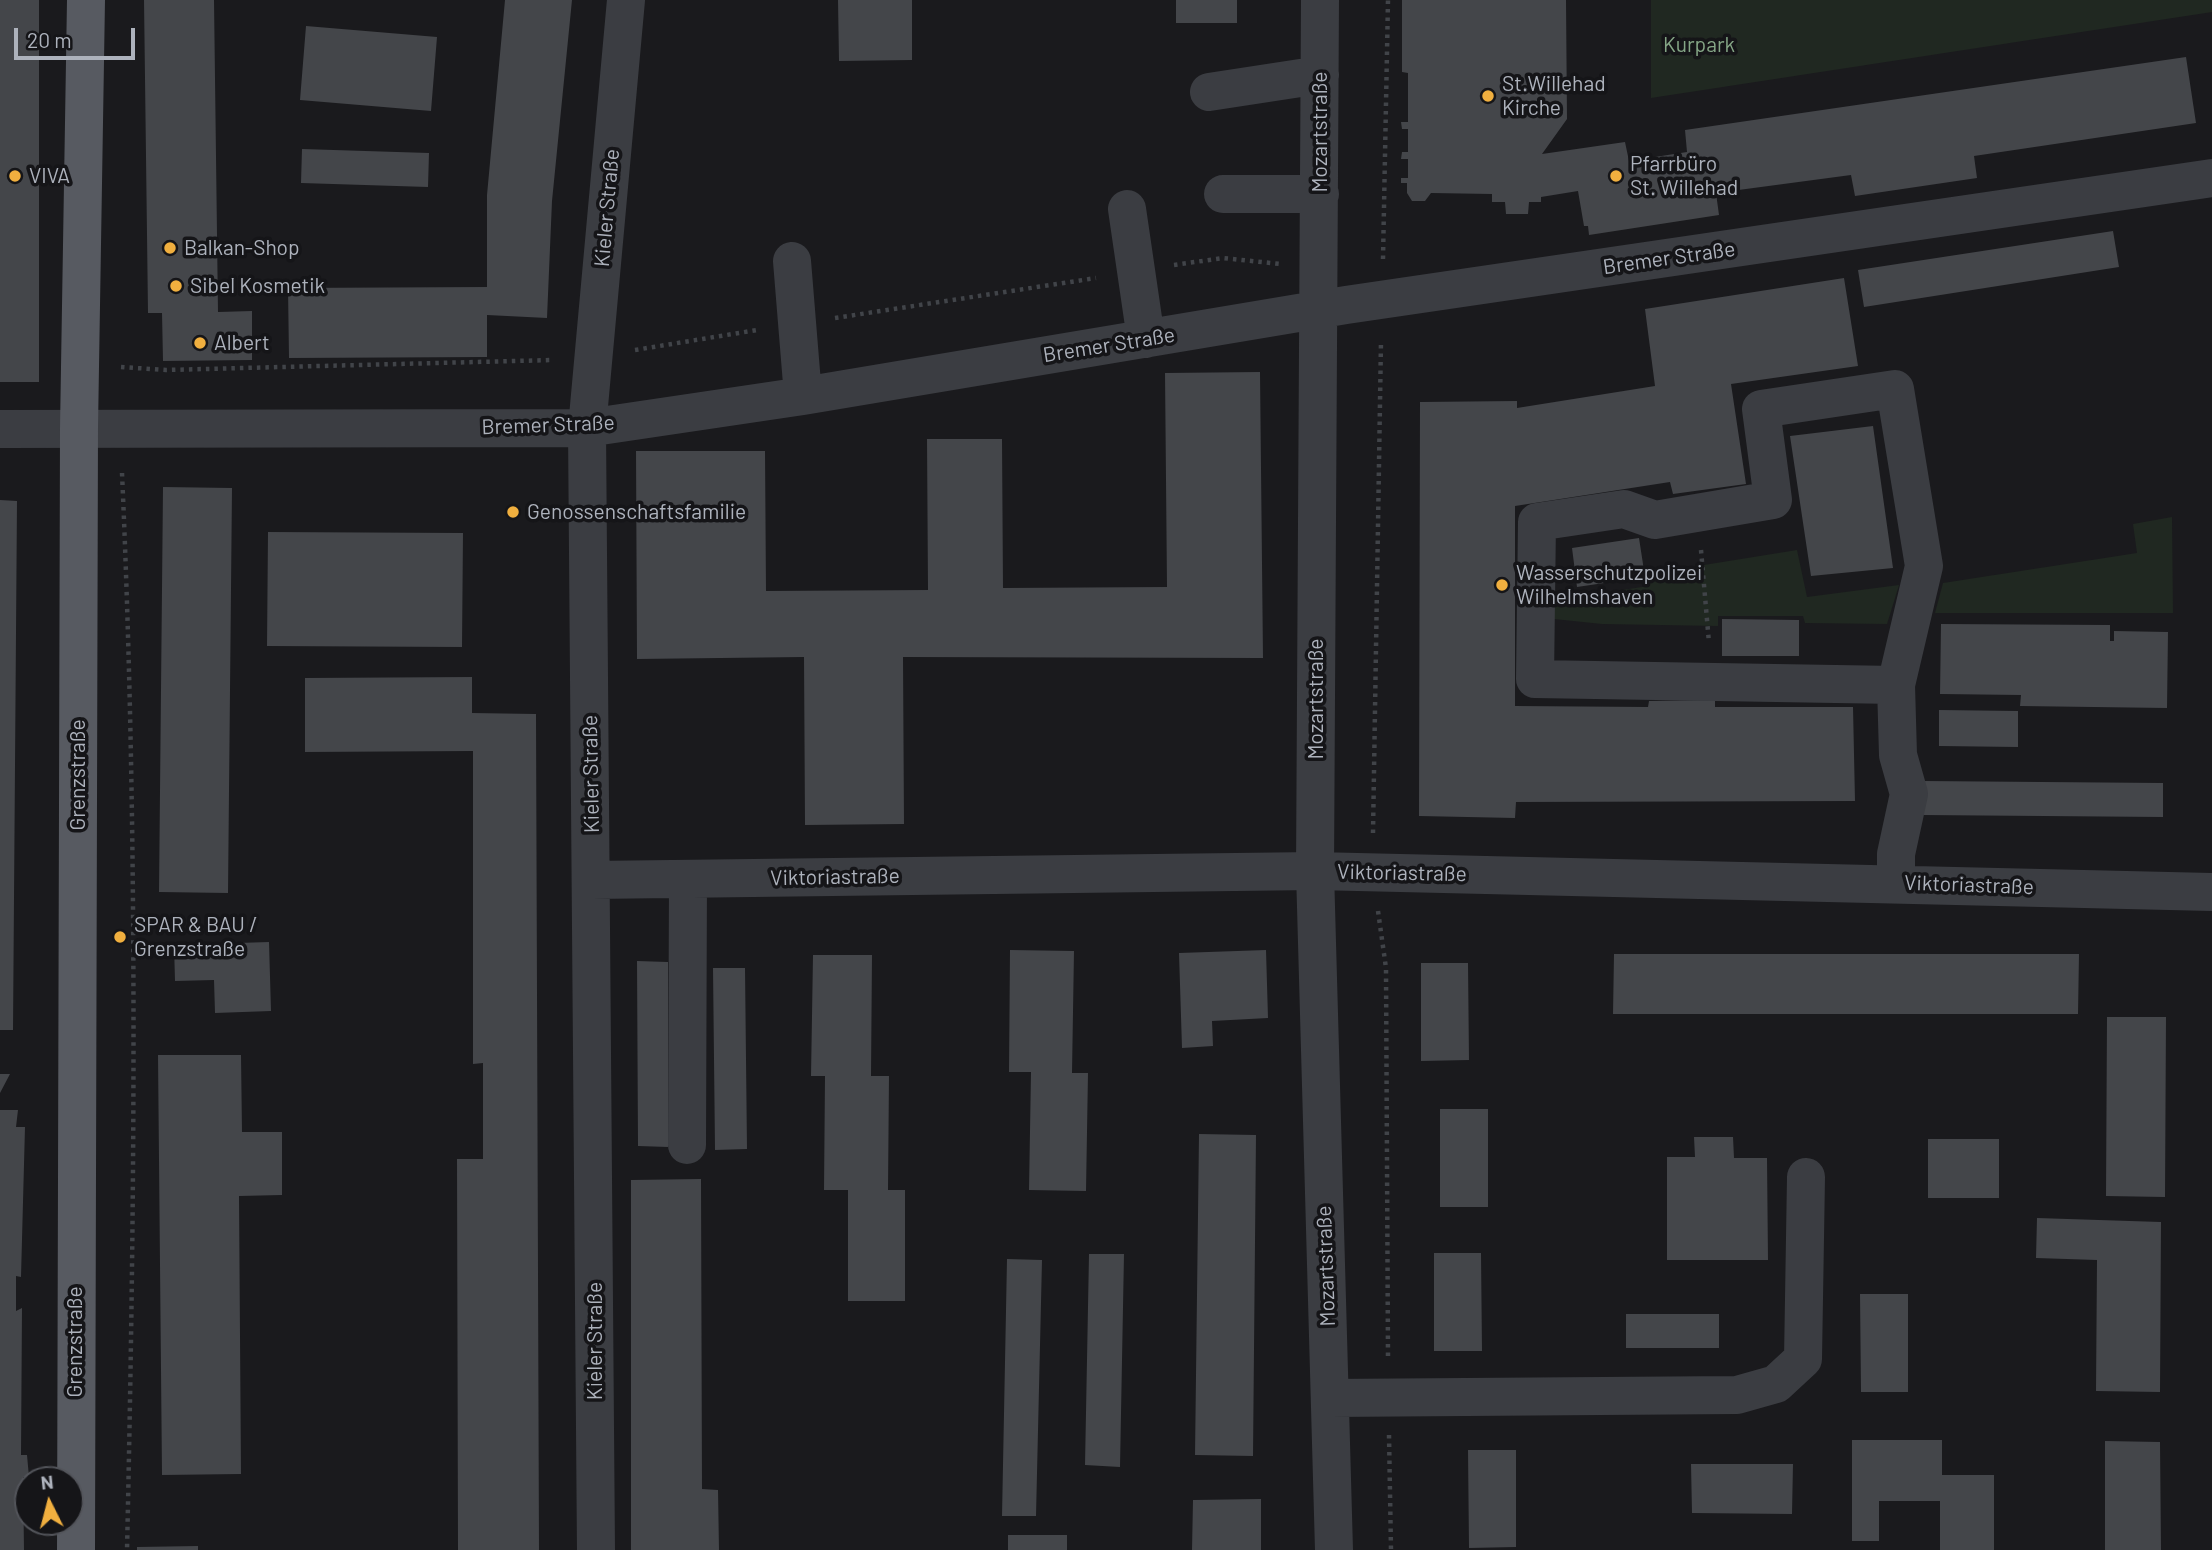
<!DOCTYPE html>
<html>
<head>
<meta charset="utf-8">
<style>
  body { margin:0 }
  #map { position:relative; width:2212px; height:1550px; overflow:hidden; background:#1a1a1d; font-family:Barlow,sans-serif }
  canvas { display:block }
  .north { position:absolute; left:14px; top:1466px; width:70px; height:70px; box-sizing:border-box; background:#151518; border:2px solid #52545a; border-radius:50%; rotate:354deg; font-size:19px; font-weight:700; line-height:28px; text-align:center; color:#adb2bc }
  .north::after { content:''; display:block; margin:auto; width:24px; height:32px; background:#f0af3f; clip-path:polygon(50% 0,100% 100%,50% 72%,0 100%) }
  .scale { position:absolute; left:14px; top:28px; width:121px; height:32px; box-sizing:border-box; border:4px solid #adb2bc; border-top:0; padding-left:9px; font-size:21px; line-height:24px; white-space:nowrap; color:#adb2bc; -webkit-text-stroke:5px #151518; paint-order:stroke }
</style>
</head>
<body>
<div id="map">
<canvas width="2212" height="1550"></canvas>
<div class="north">N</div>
<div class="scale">20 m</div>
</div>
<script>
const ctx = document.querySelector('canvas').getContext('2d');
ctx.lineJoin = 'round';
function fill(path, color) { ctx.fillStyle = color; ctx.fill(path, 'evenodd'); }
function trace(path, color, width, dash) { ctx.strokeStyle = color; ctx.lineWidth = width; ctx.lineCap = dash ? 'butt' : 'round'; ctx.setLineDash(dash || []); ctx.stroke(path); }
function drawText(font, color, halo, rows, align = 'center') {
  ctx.font = font + ' Barlow,sans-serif'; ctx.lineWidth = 7; ctx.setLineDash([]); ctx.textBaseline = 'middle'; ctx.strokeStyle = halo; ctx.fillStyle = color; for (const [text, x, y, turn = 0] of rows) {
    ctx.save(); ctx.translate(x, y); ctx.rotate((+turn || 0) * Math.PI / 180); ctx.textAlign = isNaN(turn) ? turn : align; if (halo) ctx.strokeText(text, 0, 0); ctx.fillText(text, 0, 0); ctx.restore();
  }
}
fill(new Path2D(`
  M1651 0H2212V12L1651 98Z
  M2172 517 2173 613H1935L1943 583 2137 553 2133 524Z
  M1797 550 1807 597 1899 585 1887 624 1805 623 1803 616H1718V626L1602 624 1554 619V600L1649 586 1648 574Z`), '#202821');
fill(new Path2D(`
  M0 0H39V382H0Z
  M144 0H214L218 312 252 311V360L163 361 162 313H148Z
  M505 0H572L552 201 547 318 487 315V357L289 358 288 288 487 287V195Z
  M838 0H912V60L839 61Z
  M1176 0H1237V23H1176Z
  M1402 0H1566L1567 119 1542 154 1625 142 1629 161 1687 152 1685 130 2186 57 2196 123 1974 156 1977 178 1855 196 1851 175 1716 193 1719 215 1589 235 1588 226H1584L1578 191 1541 197V202H1529L1528 214H1506L1505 202H1492V194L1431 193 1425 201H1412L1407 193V183H1401V178H1408V159H1401L1402 152H1408V129H1402L1401 122H1408V73L1402 72Z
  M306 26 437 37 431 111 300 100Z
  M302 149 429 153 428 187 301 183Z
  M2113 231 2119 267 1864 307 1858 270Z
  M1844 278 1858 366 1731 384 1746 484 1673 494 1670 482 1515 506V706L1648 707 1649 701 1715 700V707H1853L1855 801 1516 802 1515 818 1419 816 1420 402 1517 401V408L1655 386 1645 309Z
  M1260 372 1263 658 903 657 904 824 805 825 804 657 637 659 636 451H765L766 591 928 590 927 439H1002L1003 588 1167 587 1165 373Z
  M1873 426 1893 568 1811 576 1790 436Z
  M163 487 232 488 228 893 159 892Z
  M0 500 17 501 13 1030H0Z
  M268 532 463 533 462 647 267 646Z
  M1639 538 1645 577 1577 587 1572 548Z
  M1722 619 1799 620V656H1722Z
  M1941 624 2110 625V641H2114V631L2168 632 2167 708 2020 706 2021 695 1940 694Z
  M472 677V713L536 714 539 1550H458L457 1159H483V1063L473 1064V751L305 752V678Z
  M1939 710 2018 711V747L1939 746Z
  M1923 781 2163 783V817L1922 815Z
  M269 942 271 1011 215 1013 214 980 175 981 174 945Z
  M1010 950 1074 951 1072 1073H1088L1086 1191 1029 1190 1031 1072H1009Z
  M1266 950 1268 1018 1212 1021 1213 1046 1182 1048 1179 953Z
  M1614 954H2079L2078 1014H1613Z
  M813 955H872L871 1076H889L888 1190H905V1301H848V1190H824L825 1076H811Z
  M637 961 668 962V1147L638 1146Z
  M1421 963H1468L1469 1060 1421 1061Z
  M713 968H745L747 1149 715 1150Z
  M2107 1017H2166L2165 1197 2106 1196Z
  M158 1055H241L242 1132H282V1195L239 1196 241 1474 162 1475Z
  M0 1074H10L0 1093Z
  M1440 1109H1488V1207H1440Z
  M0 1110H18L16 1127H25L21 1277 16 1276V1311L22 1308 21 1455H27L29 1477H23L24 1550H0Z
  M1199 1134 1256 1135 1253 1456 1195 1455Z
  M1694 1137H1733L1734 1158H1767L1768 1260H1667V1157H1695Z
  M1928 1139H1999V1198H1928Z
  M701 1179 702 1489 718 1490 719 1550H631V1180Z
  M2037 1218 2161 1222 2160 1392 2096 1391 2097 1260 2036 1258Z
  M1434 1253H1481L1482 1351H1434Z
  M1089 1254H1124L1120 1467 1085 1465Z
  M1007 1259 1042 1260 1036 1516H1002Z
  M1860 1294H1908V1392H1861Z
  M1626 1314H1719V1348H1626Z
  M1852 1440H1942V1475H1994V1550H1940V1501H1879V1541H1852Z
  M2105 1441 2160 1442 2161 1550H2105Z
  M1468 1450H1516V1547L1469 1548Z
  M1691 1464H1793L1792 1514 1692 1513Z
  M1261 1499V1550H1192L1193 1500Z
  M1008 1535H1067V1550H1008Z
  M198 1546V1550H137V1547Z`), '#44464a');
trace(new Path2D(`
  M1383 259 1388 0
  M1174 265 1223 258 1280 264
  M835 318 1096 278
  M635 350 757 330
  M121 367 166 370 553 360
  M122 473C138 832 135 1191 127 1550
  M1701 550 1709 643
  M1373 833 1381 341
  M1378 911 1386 968 1388 1357
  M1389 1435 1391 1550`), '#414449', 4.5, [3.5, 5]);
trace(new Path2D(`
  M1320 0 1315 871 1334 1550
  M1209 92 1320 75
  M1223 194H1320
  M1127 209 1146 339
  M792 261 803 396
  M0 429 587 428 803 396 1346 305 2212 178
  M1896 685 1535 679 1537 522 1624 509 1655 520 1773 500 1761 409 1895 389 1924 566 1896 685 1898 755 1909 794 1896 854V883
  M592 880 1315 871 2212 892
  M687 1145 688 879
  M1330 1398 1737 1395 1776 1384 1803 1359 1806 1177
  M596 1550 587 428 626 0`), '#3b3d42', 38);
trace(new Path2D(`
  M76 1550 79 428 86 0`), '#575a61', 38);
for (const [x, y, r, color] of [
  [1488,96,7,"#f0af3f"],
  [15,176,7,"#f0af3f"],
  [1616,176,7,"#f0af3f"],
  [170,248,7,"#f0af3f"],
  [176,286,7,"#f0af3f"],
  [200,343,7,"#f0af3f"],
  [513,512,7,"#f0af3f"],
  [1502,585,7,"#f0af3f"],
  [120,937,7,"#f0af3f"]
]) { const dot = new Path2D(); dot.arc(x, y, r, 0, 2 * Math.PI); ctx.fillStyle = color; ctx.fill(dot); trace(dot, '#151518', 2.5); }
drawText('21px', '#85a686', '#151518', [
  ["Kurpark",1699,45]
]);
drawText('21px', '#adb2bc', '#151518', [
  ["St.Willehad",1502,84],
  ["Kirche",1502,108],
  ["Pfarrbüro",1630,164],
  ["St. Willehad",1630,188],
  ["VIVA",29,176],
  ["Balkan-Shop",184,248],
  ["Sibel Kosmetik",190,286],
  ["Albert",214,343],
  ["Genossenschaftsfamilie",527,512],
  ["Wasserschutzpolizei",1516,573],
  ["Wilhelmshaven",1516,597],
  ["SPAR & BAU /",134,925],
  ["Grenzstraße",134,949]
], 'left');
drawText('21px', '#adb2bc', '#151518', [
  ["Mozartstraße",1320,132,-90],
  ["Kieler Straße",607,208,-85],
  ["Bremer Straße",1669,258,-8],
  ["Bremer Straße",1109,345,-9],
  ["Bremer Straße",548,425,-2],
  ["Mozartstraße",1316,699,-90],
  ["Kieler Straße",591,774,-91],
  ["Grenzstraße",78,775,-90],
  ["Viktoriastraße",1402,873,1],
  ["Viktoriastraße",835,877,-1],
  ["Viktoriastraße",1969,885,2],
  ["Mozartstraße",1326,1266,-92],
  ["Kieler Straße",595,1341,-90],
  ["Grenzstraße",75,1342,-90]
]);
</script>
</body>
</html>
